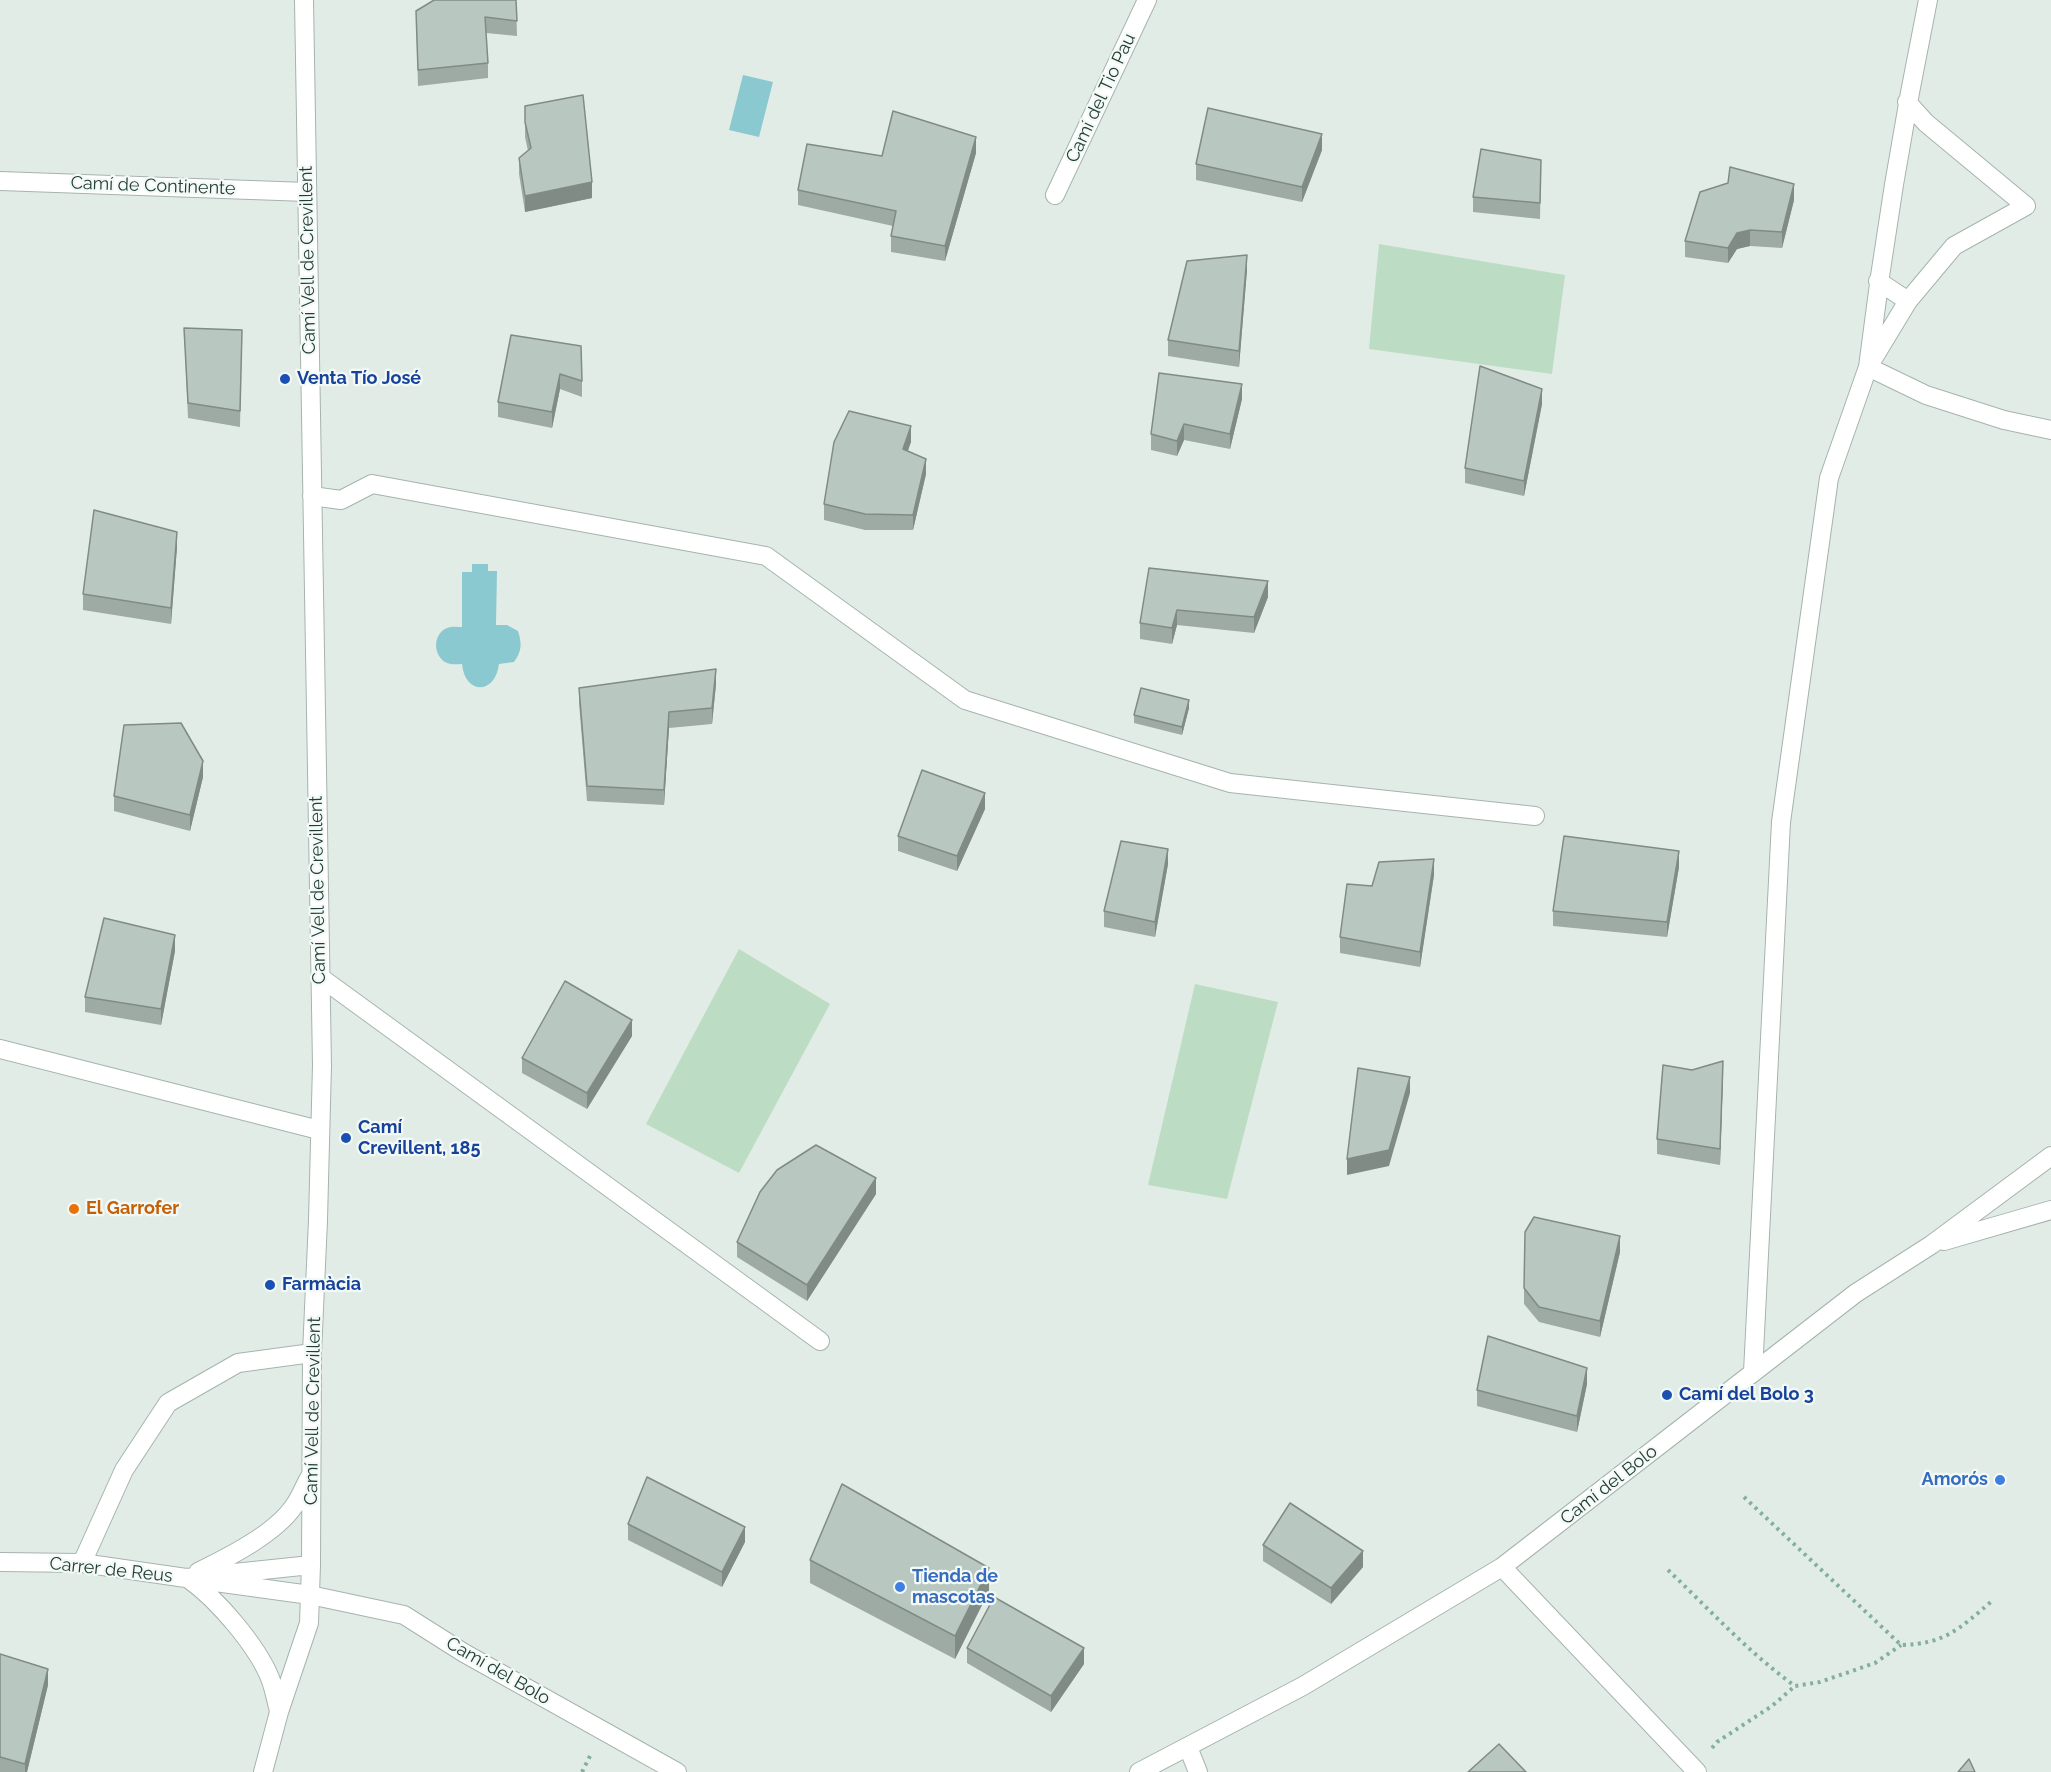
<!DOCTYPE html>
<html>
<head>
<meta charset="utf-8">
<style>
  body { margin:0 }
  canvas { display:block; background:#e2ece7 }
</style>
</head>
<body>
<canvas width="2051" height="1772"></canvas>
<script>
const ctx = document.querySelector('canvas').getContext('2d');
ctx.lineJoin = 'round';
function fill(path, color) { ctx.fillStyle = color; ctx.fill(path, 'evenodd'); }
function trace(path, color, width, dash) { ctx.strokeStyle = color; ctx.lineWidth = width; ctx.lineCap = dash ? 'butt' : 'round'; ctx.setLineDash(dash || []); ctx.stroke(path); }
function drawText(font, color, halo, rows, align = 'center') {
  ctx.font = font + ' Raleway,sans-serif'; ctx.lineWidth = 4.5; ctx.setLineDash([]); ctx.textBaseline = 'middle'; ctx.strokeStyle = halo; ctx.fillStyle = color; for (const [text, x, y, turn = 0] of rows) {
    ctx.save(); ctx.translate(x, y); ctx.rotate((+turn || 0) * Math.PI / 180); ctx.textAlign = isNaN(turn) ? turn : align; if (halo) ctx.strokeText(text, 0, 0); ctx.fillText(text, 0, 0); ctx.restore();
  }
}
fill(new Path2D(`
  M1379 244 1565 275 1552 374 1369 349Z
  M739 949 830 1004 739 1173 646 1124Z
  M1195 984 1278 1002 1227 1199 1148 1185Z`), '#bcddc3');
fill(new Path2D(`
  M743 75 773 82 759 137 729 130Z
  M472 564H488V571H497L496 625H507L518 631C522 644 522 651 514 662L499 664C495 695 465 695 462 664 457 664 452 665 447 663 433 657 432 634 447 628 451 626 458 627 462 627V572H472Z`), '#8bc9d0');
const minor = new Path2D(`
  M1928 0C1903 122 1883 244 1868 367L1926 395 2004 420 2051 430
  M0 181 307 192
  M1055 195 1147 0
  M1878 281 1908 301
  M312 496 341 500 372 484 766 556 965 700 1230 783 1535 816
  M320 977 820 1341
  M0 1049 319 1130
  M1944 1241 2051 1210
  M1753 1372 1781 822 1829 478 1868 367 1908 301 1954 246 2026 206 1926 123 1907 102
  M0 1562 82 1563 186 1578 311 1565
  M82 1563 124 1470 168 1403 238 1363 312 1353
  M1502 1567 1697 1772
  M198 1572C227 1558 275 1534 294 1506 300 1498 304 1487 309 1478
  M186 1578 310 1595 404 1615 464 1653 677 1772
  M190 1580C218 1600 257 1646 270 1678 274 1688 276 1700 279 1711
  M1188 1747 1198 1772
  M263 1772 279 1712 309 1623 311 1565 312 1353 318 1220 322 1065 304 0
  M1139 1772 1303 1686 1502 1567 1856 1293 1931 1245 2051 1156`);
trace(minor, '#a5b4ae', 20);
trace(new Path2D(`
  M1744 1497 1901 1645C1945 1644 1959 1629 1992 1601
  M1668 1570C1709 1609 1749 1653 1795 1686L1820 1682 1875 1663 1901 1645
  M1712 1748 1717 1742 1772 1706 1795 1686
  M582 1772 590 1756`), '#83afa0', 4, [3, 4.5]);
trace(minor, '#fff', 18);
fill(new Path2D(`
  M516 0 517 36 486 33 488 63V78L418 86 416 11Z
  M525 106 592 198 525 212 519 174V158L528 151 525 137Z
  M1322 150 1302 202 1196 180V164Z
  M976 153 945 261 891 252V236L893 226 798 205V190L882 156Z
  M1541 160 1540 219 1473 212V197Z
  M1794 200 1782 248 1750 246 1737 249 1728 263 1685 257V241Z
  M1247 270 1239 367 1168 356V340Z
  M184 328 242 330 240 427 188 418Z
  M511 335 582 381V397L560 389 552 428 498 417V402Z
  M1242 399 1230 449 1184 440 1177 456 1151 450V434Z
  M1542 404 1524 496 1465 483V468Z
  M911 442 907 451 926 474 913 530H865L824 520V504Z
  M177 547 171 624 83 610V594Z
  M1149 568 1268 597 1254 633 1177 625 1172 644 1140 639V623Z
  M716 684 712 724 669 728 664 805 587 801 579 703V688Z
  M1189 708 1182 735 1134 723V715Z
  M203 777 190 831 114 811V796Z
  M985 809 957 871 898 851V836Z
  M1168 864 1155 937 1104 927V911Z
  M1679 867 1667 937 1553 926V911Z
  M1434 875 1420 967 1340 953V937L1372 886Z
  M175 951 161 1025 85 1012V997Z
  M632 1036 587 1109 522 1073V1058Z
  M1723 1076 1720 1165 1657 1154V1139Z
  M876 1194 807 1301 737 1257V1242Z
  M1620 1252 1600 1337 1539 1322 1524 1304V1288Z
  M1587 1384 1577 1432 1477 1406V1390Z
  M628 1524 745 1542 722 1587 628 1540Z
  M1263 1545 1363 1567 1331 1604 1263 1561Z
  M810 1560 989 1591 955 1659 810 1583Z
  M967 1648 1084 1664 1051 1712 967 1663Z
  M0 1654 48 1685 27 1772H0Z`), '#9eaba5');
fill(new Path2D(`
  M1322 134V150L1302 202V187Z
  M976 137V153L945 261V246Z
  M592 182V198L525 212V196Z
  M1794 184V200L1782 248V232Z
  M1750 230V246L1737 249 1728 263V248L1737 233Z
  M1247 255V270L1239 367V351Z
  M560 374V389L552 428V412Z
  M1242 384V399L1230 449V434Z
  M1542 389V404L1524 496V481Z
  M1184 424V440L1177 456V441Z
  M911 426V442L903 465V449Z
  M926 459V474L913 530V515Z
  M177 532V547L171 624V608Z
  M1268 581V597L1254 633V617Z
  M1177 610V625L1172 644V628Z
  M716 669V684L712 724V708Z
  M1189 700V708L1182 735V727Z
  M669 712V728L664 805V790Z
  M203 761V777L190 831V815Z
  M985 793V809L957 871V856Z
  M1168 849V864L1155 937V922Z
  M1679 851V867L1667 937V922Z
  M1434 859V875L1420 967V952Z
  M175 935V951L161 1025V1009Z
  M632 1020V1036L587 1109V1093Z
  M1723 1061V1076L1720 1165V1149Z
  M1410 1077V1093L1389 1166 1347 1175V1159Z
  M876 1178V1194L807 1301V1285Z
  M1620 1236V1252L1600 1337V1321Z
  M1587 1368V1384L1577 1432V1416Z
  M745 1527V1542L722 1587V1572Z
  M1363 1551V1567L1331 1604V1588Z
  M989 1568V1591L955 1659V1636Z
  M1084 1648V1664L1051 1712V1696Z
  M48 1669V1685L27 1772H25V1764Z`), '#818b86');
const building = new Path2D(`
  M434 0H516L517 21 485 17 488 63 418 70 416 11Z
  M583 95 592 182 525 196 519 158 531 148 525 122V106Z
  M1208 108 1322 134 1302 187 1196 164Z
  M893 111 976 137 945 246 891 236 896 211 798 190 807 144 882 156Z
  M1481 149 1541 160 1540 203 1473 197Z
  M1730 167 1794 184 1782 232 1750 230 1737 233 1728 248 1685 241 1700 192 1728 183Z
  M1247 255 1239 351 1168 340 1187 261Z
  M184 328 242 330 240 411 188 403Z
  M511 335 581 346 582 381 560 374 552 412 498 402Z
  M1480 366 1542 389 1524 481 1465 468Z
  M1159 373 1242 384 1230 434 1184 424 1177 441 1151 434Z
  M849 411 911 426 903 449 926 459 913 515 865 514 824 504 834 442Z
  M94 510 177 532 171 608 83 594Z
  M1149 568 1268 581 1254 617 1177 610 1172 628 1140 623Z
  M716 669 712 708 669 712 664 790 587 786 579 688Z
  M1141 688 1189 700 1182 727 1134 715Z
  M181 723 203 761 190 815 114 796 124 725Z
  M922 770 985 793 957 856 898 836Z
  M1564 836 1679 851 1667 922 1553 911Z
  M1121 841 1168 849 1155 922 1104 911Z
  M1434 859 1420 952 1340 937 1347 884 1372 886 1379 862Z
  M104 918 175 935 161 1009 85 997Z
  M565 981 632 1020 587 1093 522 1058Z
  M1723 1061 1720 1149 1657 1139 1663 1065 1692 1070Z
  M1358 1068 1410 1077 1389 1150 1347 1159Z
  M816 1145 876 1178 807 1285 737 1242 760 1192 777 1170Z
  M1534 1217 1620 1236 1600 1321 1539 1307 1524 1288 1525 1232Z
  M1488 1336 1587 1368 1577 1416 1477 1390Z
  M647 1477 745 1527 722 1572 628 1524Z
  M842 1484 989 1568 955 1636 810 1560Z
  M1290 1503 1363 1551 1331 1588 1263 1545Z
  M994 1597 1084 1648 1051 1696 967 1648Z
  M0 1654 48 1669 25 1764 0 1757Z
  M1499 1744 1526 1772H1468Z
  M1969 1759 1975 1772H1958Z`);
fill(building, '#b8c7c0');
trace(building, '#818b86', 1.5);
for (const [x, y, r, color] of [
  [285,379,6,"#1a4fb4"],
  [346,1138,6,"#1a4fb4"],
  [74,1209,6,"#e8710a"],
  [270,1285,6,"#1a4fb4"],
  [1667,1395,6,"#1a4fb4"],
  [2000,1480,6,"#3f7fe0"],
  [900,1587,6,"#3f7fe0"]
]) { const dot = new Path2D(); dot.arc(x, y, r, 0, 2 * Math.PI); ctx.fillStyle = color; ctx.fill(dot); trace(dot, '#f3f9f6', 2); }
drawText('18px', '#223d35', '#f3f9f6', [
  ["Camí del Tio Pau",1101,98,-65],
  ["Camí de Continente",153,186,2],
  ["Camí Vell de Crevillent",308,260,-91],
  ["Camí Vell de Crevillent",318,890,-91],
  ["Camí Vell de Crevillent",313,1411,-89],
  ["Camí del Bolo",1609,1485,-38],
  ["Carrer de Reus",111,1570,6],
  ["Camí del Bolo",498,1671,30]
]);
drawText('bold 18px', '#164399', '#f3f9f6', [
  ["Venta Tío José",297,379],
  ["Camí",358,1128],
  ["Crevillent, 185",358,1149],
  ["Farmàcia",282,1285],
  ["Camí del Bolo 3",1679,1395]
], 'left');
drawText('bold 18px', '#c56008', '#f3f9f6', [
  ["El Garrofer",86,1209]
], 'left');
drawText('bold 18px', '#366cbe', '#f3f9f6', [
  ["Amorós",1988,1480],
  ["Tienda de",912,1577,"left"],
  ["mascotas",912,1598,"left"]
], 'right');
</script>
</body>
</html>
